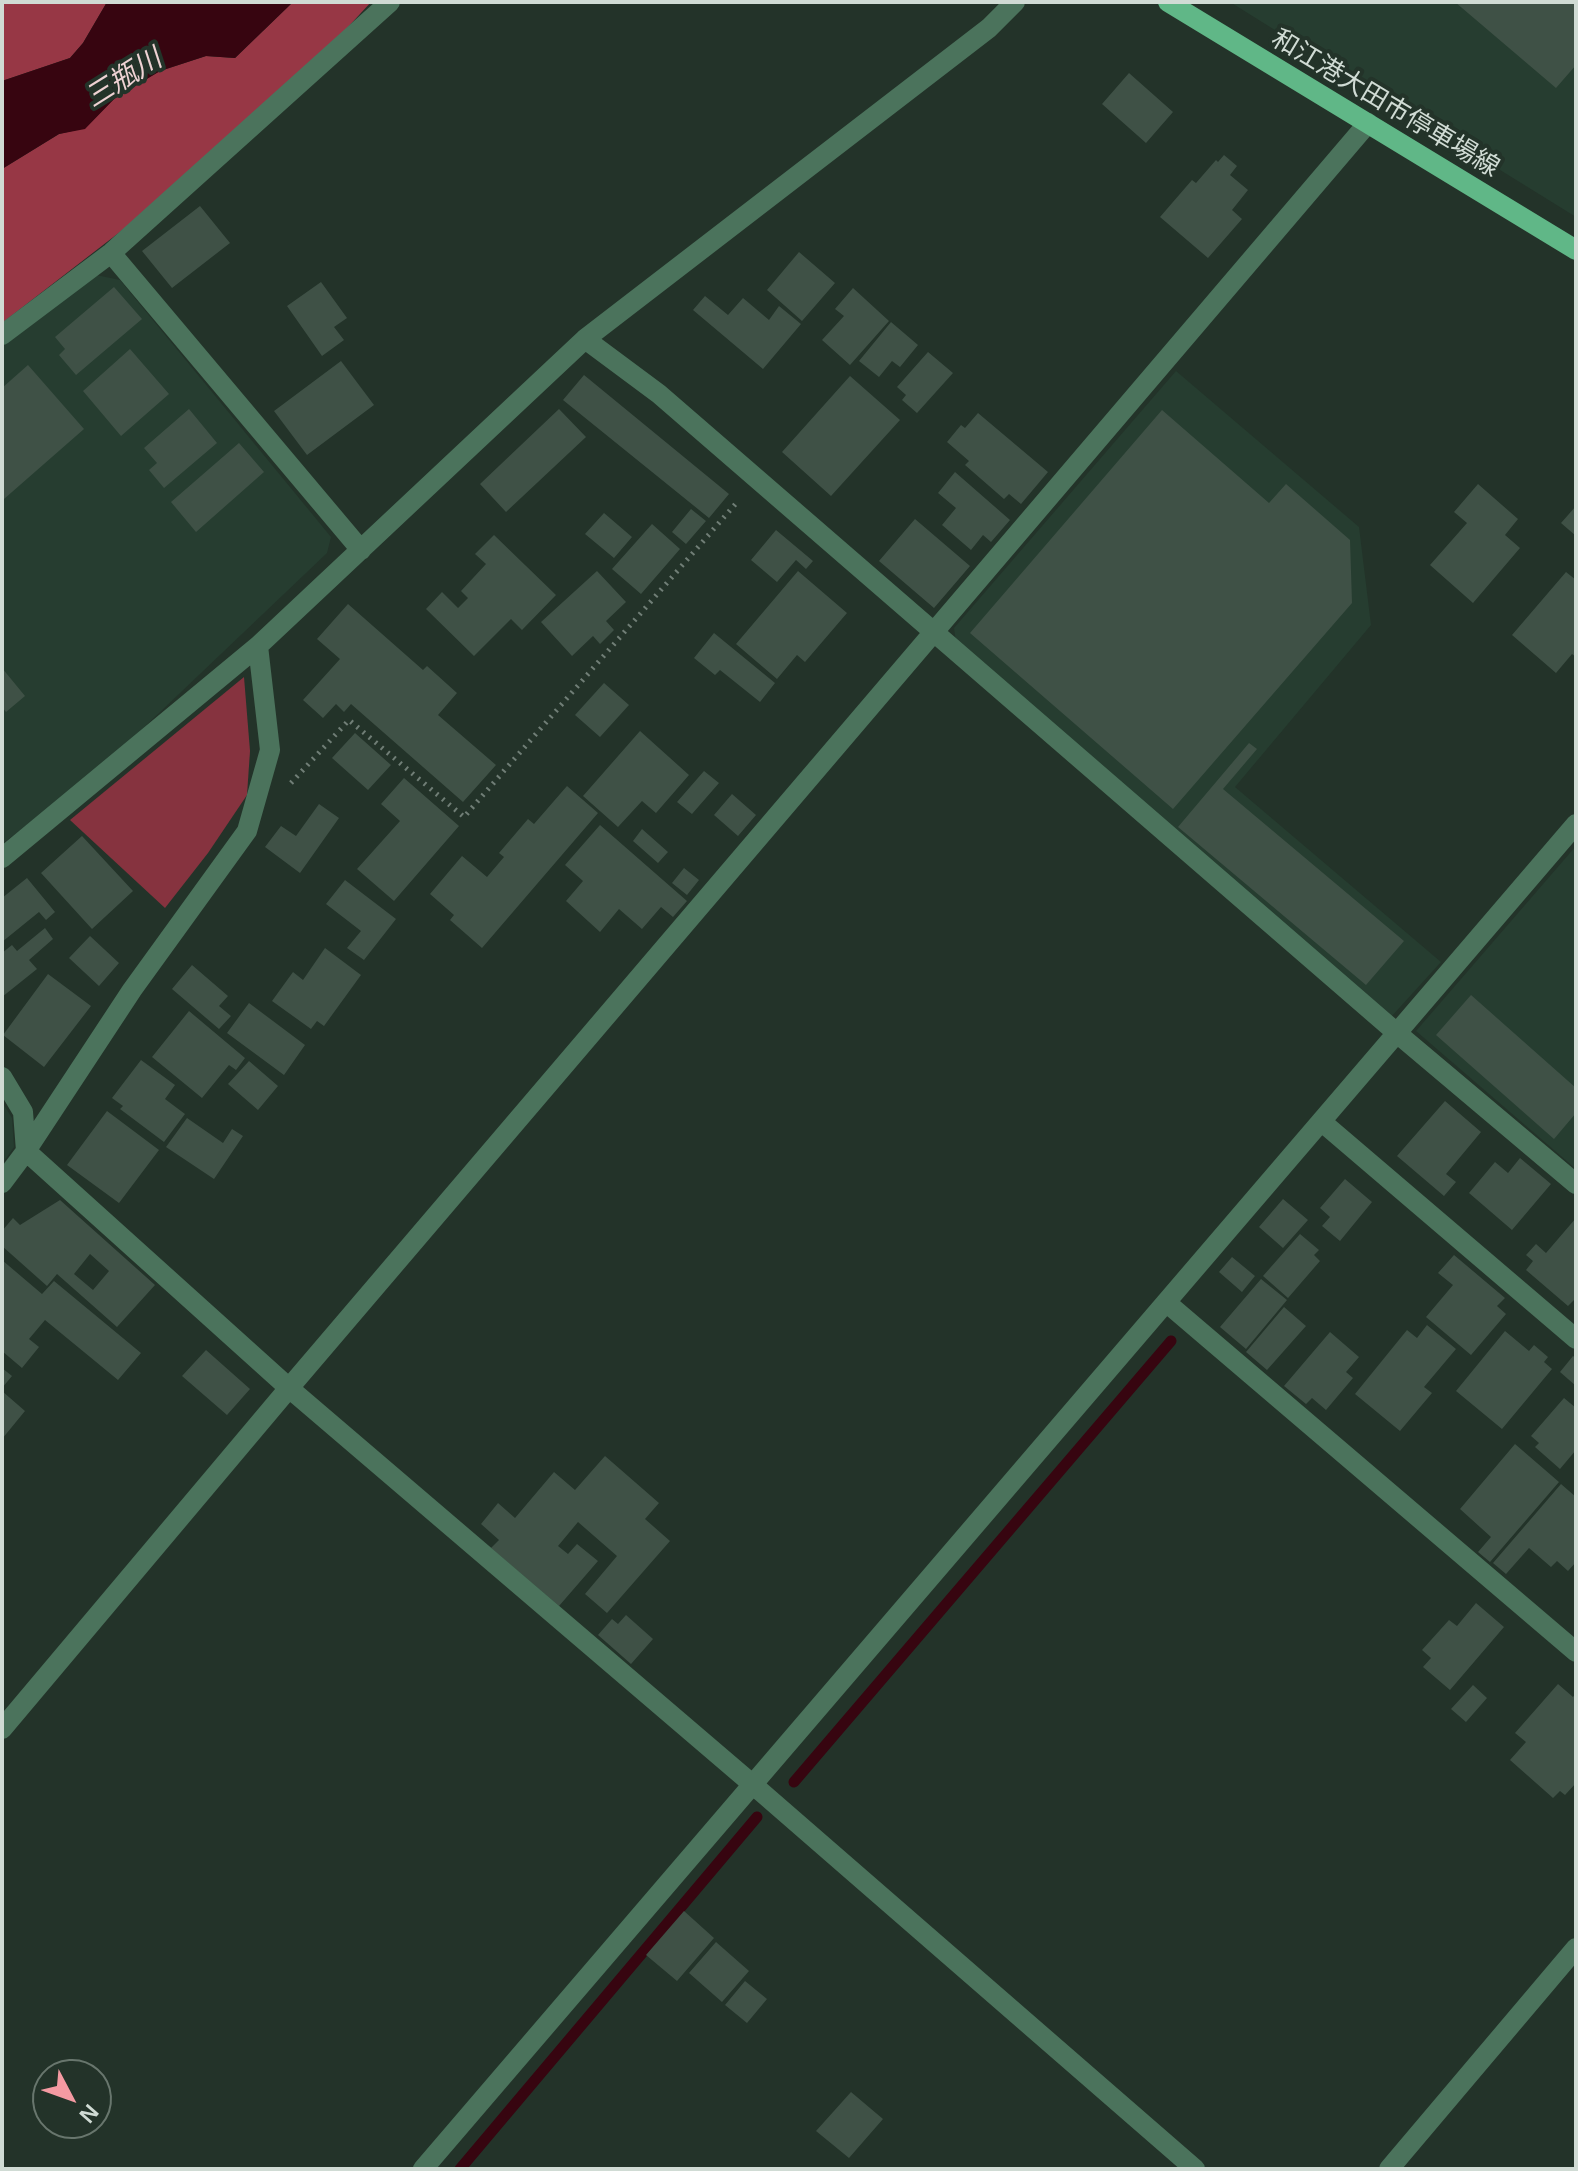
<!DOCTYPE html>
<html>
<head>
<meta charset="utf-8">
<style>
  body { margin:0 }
  #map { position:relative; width:1578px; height:2171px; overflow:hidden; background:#233329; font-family:Arial,sans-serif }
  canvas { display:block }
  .frame { position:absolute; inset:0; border:4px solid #d0dbd4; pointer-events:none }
  .north { position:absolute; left:32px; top:2059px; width:80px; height:80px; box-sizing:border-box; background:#233329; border:2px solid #68766d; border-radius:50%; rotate:131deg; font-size:22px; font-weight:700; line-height:32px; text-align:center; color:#d0dbd4 }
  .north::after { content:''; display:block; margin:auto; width:28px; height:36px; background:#f49aa2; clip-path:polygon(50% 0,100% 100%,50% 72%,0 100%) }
</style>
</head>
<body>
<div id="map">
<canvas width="1578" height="2171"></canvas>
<div class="frame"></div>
<div class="north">N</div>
</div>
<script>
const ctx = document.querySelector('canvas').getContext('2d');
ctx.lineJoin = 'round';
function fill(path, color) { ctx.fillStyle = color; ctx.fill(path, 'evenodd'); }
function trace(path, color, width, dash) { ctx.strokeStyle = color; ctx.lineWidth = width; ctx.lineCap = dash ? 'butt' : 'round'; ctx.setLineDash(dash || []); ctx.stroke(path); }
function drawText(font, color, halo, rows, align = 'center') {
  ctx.font = font + ' Arial,"Noto Sans JP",sans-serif'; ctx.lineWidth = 8; ctx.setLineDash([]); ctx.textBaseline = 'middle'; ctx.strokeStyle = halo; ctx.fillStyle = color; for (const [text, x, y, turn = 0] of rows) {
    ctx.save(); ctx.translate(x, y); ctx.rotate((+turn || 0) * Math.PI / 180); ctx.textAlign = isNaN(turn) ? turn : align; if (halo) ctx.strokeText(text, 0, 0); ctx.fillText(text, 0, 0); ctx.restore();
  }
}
fill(new Path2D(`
  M1230 2H1576V217L1363 85Z
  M96 275 120 280 331 537 327 553 96 773 2 844V344Z
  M1176 371 1359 527 1371 625 1235 787 1441 962 1391 1017 956 642 954 628Z
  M1576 846V1169L1416 1031Z
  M2 1102 12 1118 14 1147 2 1164Z`), '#263d30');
fill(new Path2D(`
  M244 677 250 751 247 795 208 853 165 908 70 820Z`), '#86333f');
fill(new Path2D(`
  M2 2H107L83 43 70 58 2 81Z
  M293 2H371L337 39 160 201 2 323V169L59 134 85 128 115 98 160 71 206 56 235 58Z`), '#973745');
fill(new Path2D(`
  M107 2H293L235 58 206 56 160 71 115 98 85 129 59 134 2 169V81L70 58 83 43Z`), '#370510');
trace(new Path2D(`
  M794 1782 1171 1341
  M460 2169 757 1817`), '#370510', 11);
fill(new Path2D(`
  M1455 2H1576V65L1556 88Z
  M1129 73 1173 112 1146 143 1102 104Z
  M1224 155 1237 166 1230 175 1248 190 1232 210 1242 219 1208 258 1160 217 1192 180 1196 183 1216 160 1218 162Z
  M200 206 230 243 172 288 142 251Z
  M799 252 835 283 802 321 767 290Z
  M321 282 347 318 334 327 344 340 322 356 287 306Z
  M114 287 142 319 76 375 59 355 65 349 55 337Z
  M853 288 889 321 850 365 822 340 844 316 835 309Z
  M705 296 728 315 743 298 769 320 779 306 801 324 763 369 693 310Z
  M891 322 918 345 900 367 892 361 879 377 859 361Z
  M130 349 169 394 121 436 83 391Z
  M928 352 953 373 917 413 902 400 906 395 897 387Z
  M341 361 374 405 307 455 274 411Z
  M28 365 84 429 4 499 2 388Z
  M584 375 729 494 709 518 563 400Z
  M850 376 900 420 831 496 782 452Z
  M189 409 217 443 164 488 149 470 157 463 144 448Z
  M559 409 586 437 506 512 480 484Z
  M1162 410 1269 503 1286 484 1350 540 1352 603 1173 809 970 633Z
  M978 413 1048 472 1021 504 1009 494 1004 499 965 465 969 461 947 442 961 425 965 428Z
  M239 443 264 472 196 532 171 502Z
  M955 472 1010 520 991 542 983 535 971 550 942 525 956 508 938 493Z
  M1478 484 1518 519 1505 535 1520 548 1473 603 1430 565 1467 523 1454 512Z
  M1576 506V536L1561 523Z
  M691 509 706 521 686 544 672 532Z
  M604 513 632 537 614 558 585 534Z
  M915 519 970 566 934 608 879 561Z
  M652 524 680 549 641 594 612 569Z
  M776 530 813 561 806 569 796 560 777 582 751 560Z
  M494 535 556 595 522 630 511 619 474 656 426 609 442 592 458 608 468 598 461 591 486 564 475 554Z
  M597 571 626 602 606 621 614 630 600 644 593 636 572 656 541 622Z
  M798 571 847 613 805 662 797 655 777 679 736 644Z
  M1566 572 1576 580V657L1572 654 1556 673 1512 635Z
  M348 604 423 670 427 666 457 693 438 715 496 765 463 802 351 704 344 712 336 704 323 718 303 700 340 659 317 639Z
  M714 633 775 683 760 702 720 670 715 675 694 658Z
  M2 668 25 696 6 712 2 707Z
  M604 683 629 705 600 737 575 715Z
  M640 731 689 775 656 813 642 801 618 827 583 796Z
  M355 733 391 765 368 790 332 758Z
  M1249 743 1257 749 1223 789 1404 941 1366 985 1178 827Z
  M704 771 719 783 692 814 677 802Z
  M404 778 459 826 394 901 357 869 400 821 381 804Z
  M567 786 598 813 482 948 450 920 454 915 430 894 462 856 487 877 504 857 499 853 528 819 534 824Z
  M732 794 756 815 738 836 714 815Z
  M319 804 339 818 300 873 265 847 281 826 296 836Z
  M600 825 687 901 673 917 661 907 642 929 619 909 600 932 566 901 583 881 565 865Z
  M642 829 668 852 658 863 633 841Z
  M82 836 133 891 92 929 41 873Z
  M684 868 699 880 687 895 672 883Z
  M27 878 55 912 46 920 39 912 2 942V898Z
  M345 880 396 919 364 960 347 948 361 931 326 904Z
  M45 928 53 939 29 960 37 969 2 997V953L12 945 17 951Z
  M90 936 119 963 99 986 69 958Z
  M325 948 361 975 324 1026 317 1021 311 1029 272 1001 293 972 303 980Z
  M192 965 228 996 219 1006 231 1016 219 1029 172 989Z
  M48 974 91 1006 44 1067 3 1035Z
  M1471 995 1576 1088V1113L1554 1139 1436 1035Z
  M249 1003 305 1045 284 1075 227 1033Z
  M189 1011 245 1058 236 1070 229 1065 202 1098 152 1057Z
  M141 1060 175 1085 165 1099 185 1114 164 1142 120 1109 123 1106 112 1098Z
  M249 1061 278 1086 258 1110 228 1084Z
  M1445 1101 1481 1132 1446 1174 1456 1182 1444 1196 1397 1156Z
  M107 1111 159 1150 119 1203 67 1165Z
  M187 1118 223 1143 232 1129 243 1136 214 1179 166 1147Z
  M1520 1158 1551 1184 1512 1230 1469 1193 1495 1162 1508 1173Z
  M1345 1179 1372 1202 1340 1241 1322 1226 1330 1217 1320 1208Z
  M1283 1199 1308 1220 1283 1248 1259 1227Z
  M60 1200 155 1285 117 1327 57 1274 47 1286 2 1246V1231L13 1218 20 1225ZM90 1254 109 1271 93 1290 74 1274Z
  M1576 1218V1298L1568 1306 1526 1270 1533 1261 1526 1255 1536 1244 1546 1253Z
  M1300 1234 1319 1250 1314 1255 1320 1261 1288 1298 1263 1276Z
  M1454 1255 1505 1298 1497 1306 1506 1314 1471 1355 1426 1317 1453 1285 1438 1273Z
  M1232 1257 1255 1276 1242 1292 1219 1272Z
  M2 1260 42 1294 54 1281 141 1353 118 1380 45 1320 29 1339 39 1347 22 1368 2 1351Z
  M1261 1279 1287 1300 1246 1349 1220 1327Z
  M1284 1307 1306 1326 1267 1370 1246 1352Z
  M1427 1325 1456 1349 1424 1387 1432 1393 1400 1431 1355 1394 1407 1330 1417 1338Z
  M1505 1331 1529 1351 1534 1345 1548 1357 1544 1362 1552 1369 1502 1429 1456 1391Z
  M1330 1332 1359 1357 1346 1372 1353 1378 1326 1410 1312 1398 1306 1404 1284 1386Z
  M206 1350 250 1389 227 1415 182 1376Z
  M1573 1356 1576 1358V1386L1560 1372Z
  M2 1368 12 1376 2 1388Z
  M2 1391 25 1411 2 1439Z
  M1564 1398 1576 1408V1450L1560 1469 1535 1447 1539 1443 1531 1436Z
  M1515 1444 1559 1482 1490 1562 1478 1552 1491 1537 1460 1509Z
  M605 1456 659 1503 645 1519 670 1541 607 1613 585 1594 617 1556 578 1522 558 1546 568 1554 577 1544 598 1561 559 1606 491 1548 499 1540 481 1524 498 1503 515 1518 554 1472 575 1490Z
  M1561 1484 1576 1497V1562L1568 1571 1557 1561 1551 1567 1529 1548 1506 1574 1493 1563Z
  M1476 1603 1504 1627 1450 1690 1423 1667 1431 1658 1422 1650 1449 1620 1457 1626Z
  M626 1615 653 1639 631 1664 598 1635 612 1619 618 1624Z
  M1558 1684 1573 1697 1576 1693V1783L1565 1795 1560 1791 1553 1798 1510 1760 1526 1742 1515 1733Z
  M1473 1685 1487 1698 1466 1722 1451 1709Z
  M684 1911 714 1938 677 1981 646 1955Z
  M716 1942 749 1971 722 2002 689 1973Z
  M745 1981 767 1999 747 2023 725 2005Z
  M851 2092 883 2119 849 2158 816 2131Z`), '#3f5146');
trace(new Path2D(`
  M291 783 349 720 464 817 738 501`), '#707e76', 5, [2, 6]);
trace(new Path2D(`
  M111 253 361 550
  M2 335 111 253 390 2
  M585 339 659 394 1398 1034 1576 1184
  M2 858 258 646 585 339 989 28 1015 2
  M2 1077 23 1112 26 1151 289 1388 751 1783 1195 2169
  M1322 1122 1576 1339
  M2 1183 26 1151 132 990 247 831 270 750 258 646
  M1167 1303 1576 1652
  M2 1729 289 1388 1368 123
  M423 2169C806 1719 1193 1274 1576 824
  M1389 2169 1576 1948`), '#4b735c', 20);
trace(new Path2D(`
  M1168 2 1576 250`), '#60b787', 20);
drawText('26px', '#d0dbd4', '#233329', [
  ["和江港大田市停車場線",1385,104,31]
]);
drawText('italic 28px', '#eed2d3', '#233329', [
  ["三瓶川",124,79,-32]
]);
</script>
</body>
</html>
